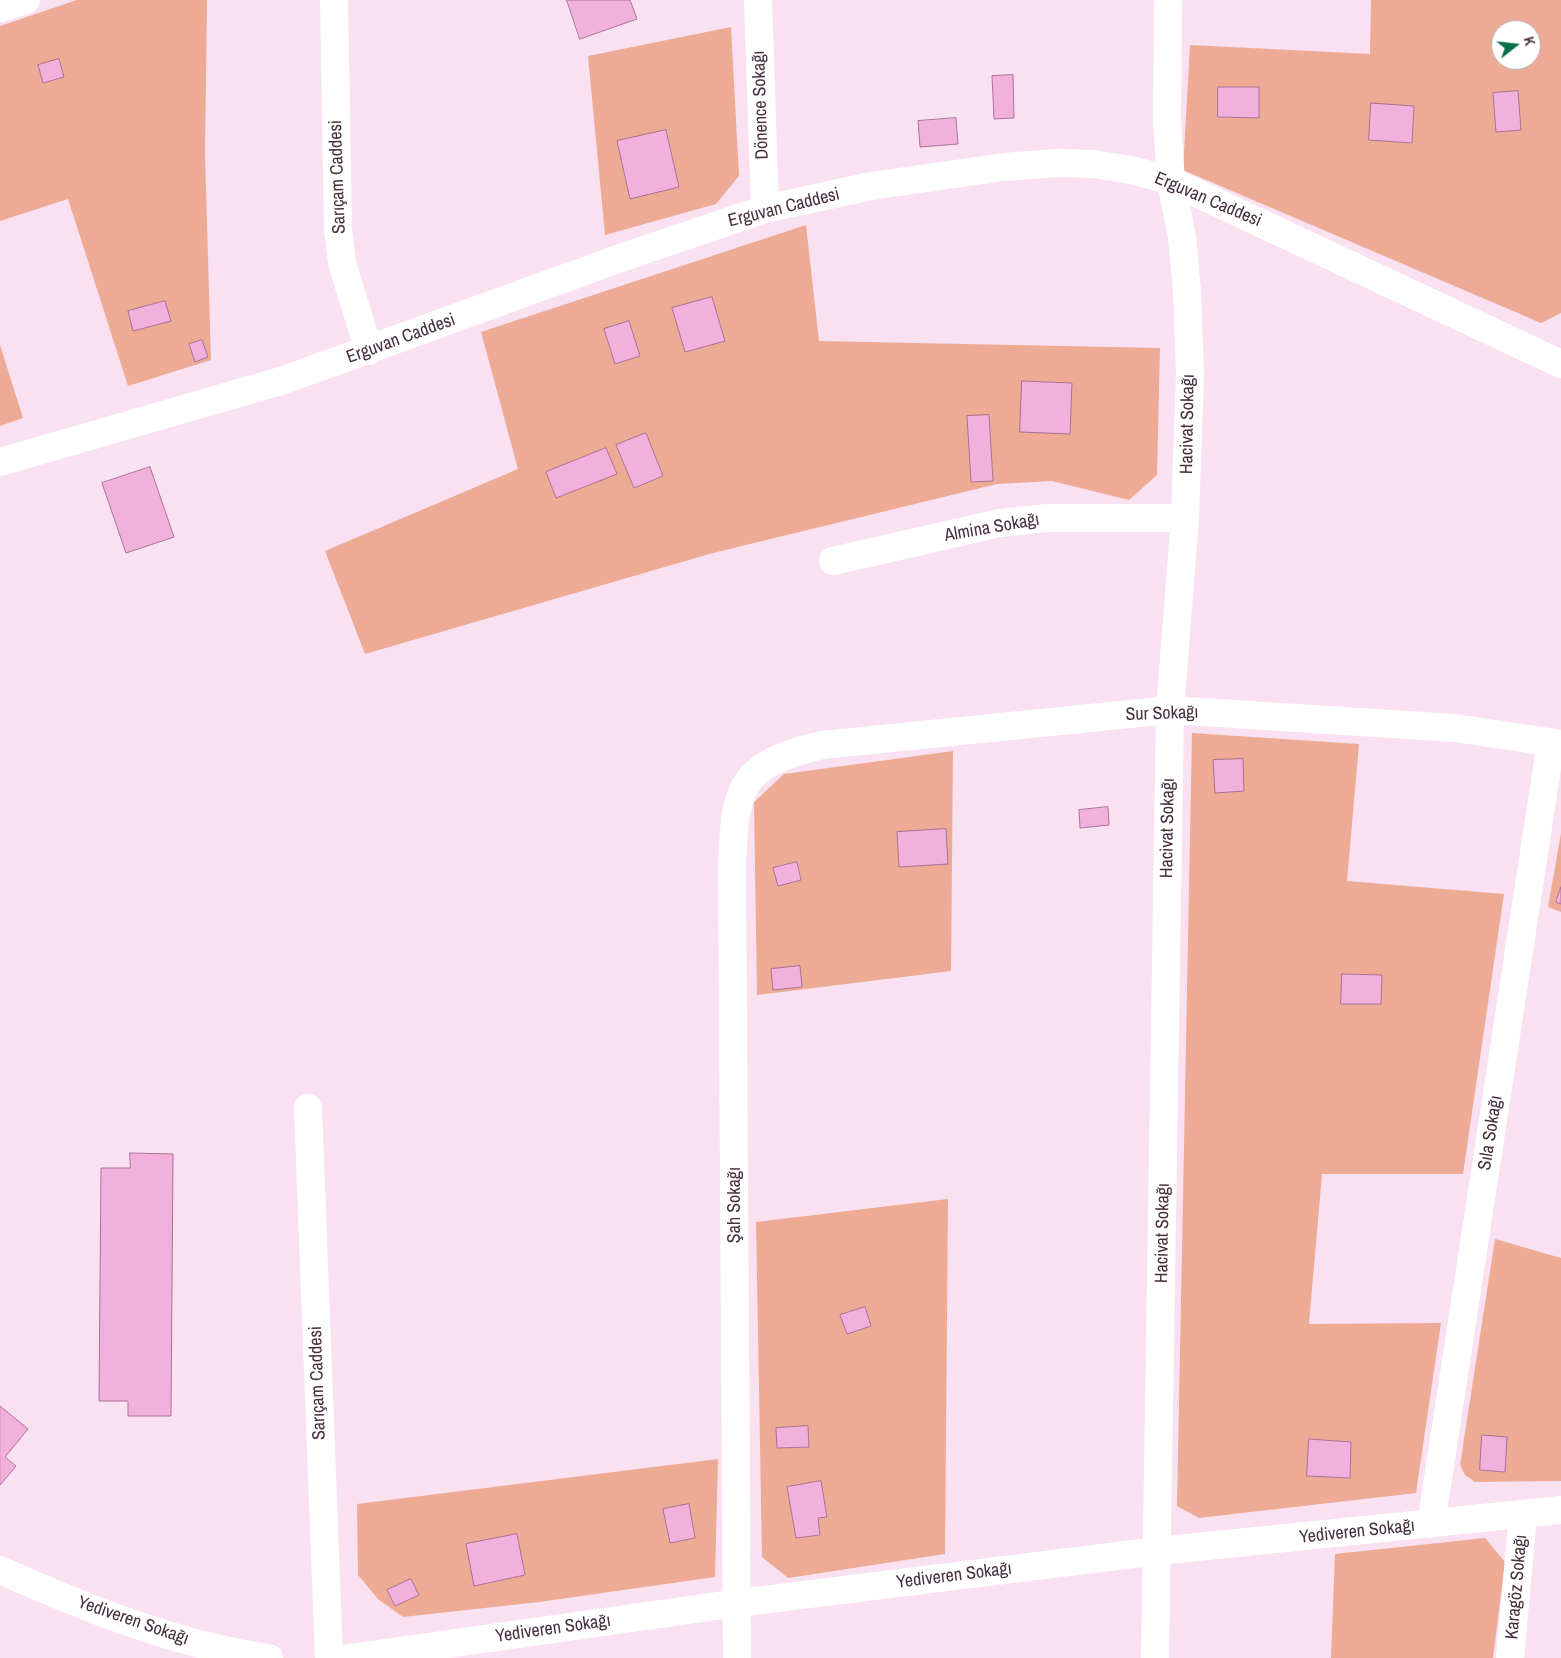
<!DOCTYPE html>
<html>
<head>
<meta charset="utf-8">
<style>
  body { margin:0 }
  #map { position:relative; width:1561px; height:1658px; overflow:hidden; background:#f9e1f1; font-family:"Archivo Narrow",sans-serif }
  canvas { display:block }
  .north { position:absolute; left:1491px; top:20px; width:50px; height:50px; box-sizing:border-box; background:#fff; border:1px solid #b5acb2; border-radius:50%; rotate:74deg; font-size:14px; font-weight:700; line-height:20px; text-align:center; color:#47303f }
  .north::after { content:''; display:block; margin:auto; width:18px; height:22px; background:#056f46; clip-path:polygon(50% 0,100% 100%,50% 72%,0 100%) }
</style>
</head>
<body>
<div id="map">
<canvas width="1561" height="1658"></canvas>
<div class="north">K</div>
</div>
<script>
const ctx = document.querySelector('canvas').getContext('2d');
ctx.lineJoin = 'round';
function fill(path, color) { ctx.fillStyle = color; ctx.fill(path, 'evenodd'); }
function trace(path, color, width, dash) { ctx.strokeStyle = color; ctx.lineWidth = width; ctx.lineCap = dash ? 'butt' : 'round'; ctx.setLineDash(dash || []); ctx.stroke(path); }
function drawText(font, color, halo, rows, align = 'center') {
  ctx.font = font + ' "Archivo Narrow",sans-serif'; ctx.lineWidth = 4; ctx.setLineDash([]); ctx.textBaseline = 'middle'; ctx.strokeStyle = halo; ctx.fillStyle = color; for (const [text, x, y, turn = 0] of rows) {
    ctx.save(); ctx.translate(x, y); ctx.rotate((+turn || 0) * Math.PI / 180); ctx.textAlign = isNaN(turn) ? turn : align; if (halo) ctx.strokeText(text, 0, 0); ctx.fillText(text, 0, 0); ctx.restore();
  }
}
fill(new Path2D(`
  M77 0H207L205 154 211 360 128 386 68 199 0 221V26Z
  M1371 0H1561V313L1541 323 1183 170 1190 45 1370 54ZM1501 30H1531V60H1501Z
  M731 27 739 176 716 204 605 235 588 56Z
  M806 225 819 341 1160 348 1157 475 1129 500 1052 481 997 484 713 553 365 654 325 551 518 469 481 332Z
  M0 345 23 418 0 426Z
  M1192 733 1359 744 1347 881 1504 894 1463 1174H1322L1309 1324 1441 1323 1416 1493 1199 1518 1177 1506Z
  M953 751 951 971 757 995 754 802 784 774Z
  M1561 833V912L1548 907Z
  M948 1199 945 1554 788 1578 762 1557 756 1222Z
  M1495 1239 1561 1258V1481L1475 1482 1465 1475 1460 1465Z
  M718 1459 715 1577 539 1602 403 1617 378 1599 358 1575 357 1504Z
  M1485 1538 1505 1562 1493 1658H1331L1335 1554Z`), '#edab95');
const building = new Path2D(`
  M567 0H630L637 19 580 39Z
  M59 59 64 77 43 83 38 65Z
  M1013 75 1014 118 994 119 992 76Z
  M1218 87H1259V118L1218 117Z
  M1518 91 1521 130 1496 132 1493 93Z
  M1371 103 1414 106 1412 143 1369 140Z
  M956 118 958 144 920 147 918 121Z
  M666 130 679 187 630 199 617 141Z
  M712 297 725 341 685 352 672 308Z
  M165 301 171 321 133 331 128 311Z
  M629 321 640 356 615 364 604 329Z
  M202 340 208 357 195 362 189 344Z
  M1022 381 1072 383 1070 434 1020 432Z
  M989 415 993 481 971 482 967 416Z
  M646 433 663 476 634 488 616 445Z
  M606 448 617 474 556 498 546 472Z
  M150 467 174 537 126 553 102 483Z
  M1243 759 1244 791 1215 793 1213 760Z
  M1108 807 1109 825 1080 828 1079 810Z
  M946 829 948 864 899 867 897 832Z
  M797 862 801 880 778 886 773 868Z
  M1561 887V904L1556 902Z
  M800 966 802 987 773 990 771 969Z
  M1342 974 1382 975 1381 1004H1341Z
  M130 1153 173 1154 171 1416H128V1401H99L101 1168H130Z
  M865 1307 871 1326 847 1334 840 1315Z
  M0 1406 28 1429 5 1457 16 1466 0 1485Z
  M808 1426 809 1447 777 1448 776 1428Z
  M1482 1435 1507 1437 1505 1472 1480 1470Z
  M1309 1439 1351 1442 1350 1478 1307 1476Z
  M821 1481 827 1517 818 1518 820 1535 796 1538 787 1487Z
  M689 1504 695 1538 670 1543 663 1509Z
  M517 1534 525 1575 474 1586 466 1544Z
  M411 1579 419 1595 395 1606 387 1590Z`);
fill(building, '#f2b1dd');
trace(building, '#a87397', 1);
trace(new Path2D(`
  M758 0 765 209
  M0 8 26 0
  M833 561 1000 523 1047 518H1185
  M1431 1524 1551 742
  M0 1570C85 1608 177 1645 269 1658
  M349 1658 738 1603 1158 1551 1561 1510
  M737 1658 732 868C735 788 737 765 822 745L1170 710 1455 728 1561 744
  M1155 1658 1170 710 1185 518 1190 374 1187 291 1182 237 1171 181 1167 120 1168 0
  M1510 1658 1523 1515`), '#fff', 28);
trace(new Path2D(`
  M334 0 338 229 342 263 369 351
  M0 462 284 380 615 260 765 209 871 186 1004 167 1057 163 1094 164 1136 171 1171 181 1561 364
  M308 1108 329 1658`), '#fff', 28);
drawText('18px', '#47303f', '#fff', [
  ["Dönence Sokağı",761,105,-92],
  ["Sarıçam Caddesi",338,177,-92],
  ["Erguvan Caddesi",1208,200,23],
  ["Erguvan Caddesi",784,208,-14],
  ["Erguvan Caddesi",401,339,-20],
  ["Hacivat Sokağı",1188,424,-89],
  ["Almina Sokağı",992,528,-10],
  ["Sur Sokağı",1162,714,-2],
  ["Hacivat Sokağı",1168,828,-89],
  ["Sıla Sokağı",1491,1133,-81],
  ["Şah Sokağı",735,1205,-90],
  ["Hacivat Sokağı",1163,1233,-89],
  ["Sarıçam Caddesi",318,1383,-92],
  ["Yediveren Sokağı",1357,1532,-6],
  ["Yediveren Sokağı",954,1576,-7],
  ["Karagöz Sokağı",1517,1587,-85],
  ["Yediveren Sokağı",133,1621,19],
  ["Yediveren Sokağı",553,1629,-8]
]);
</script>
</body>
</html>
